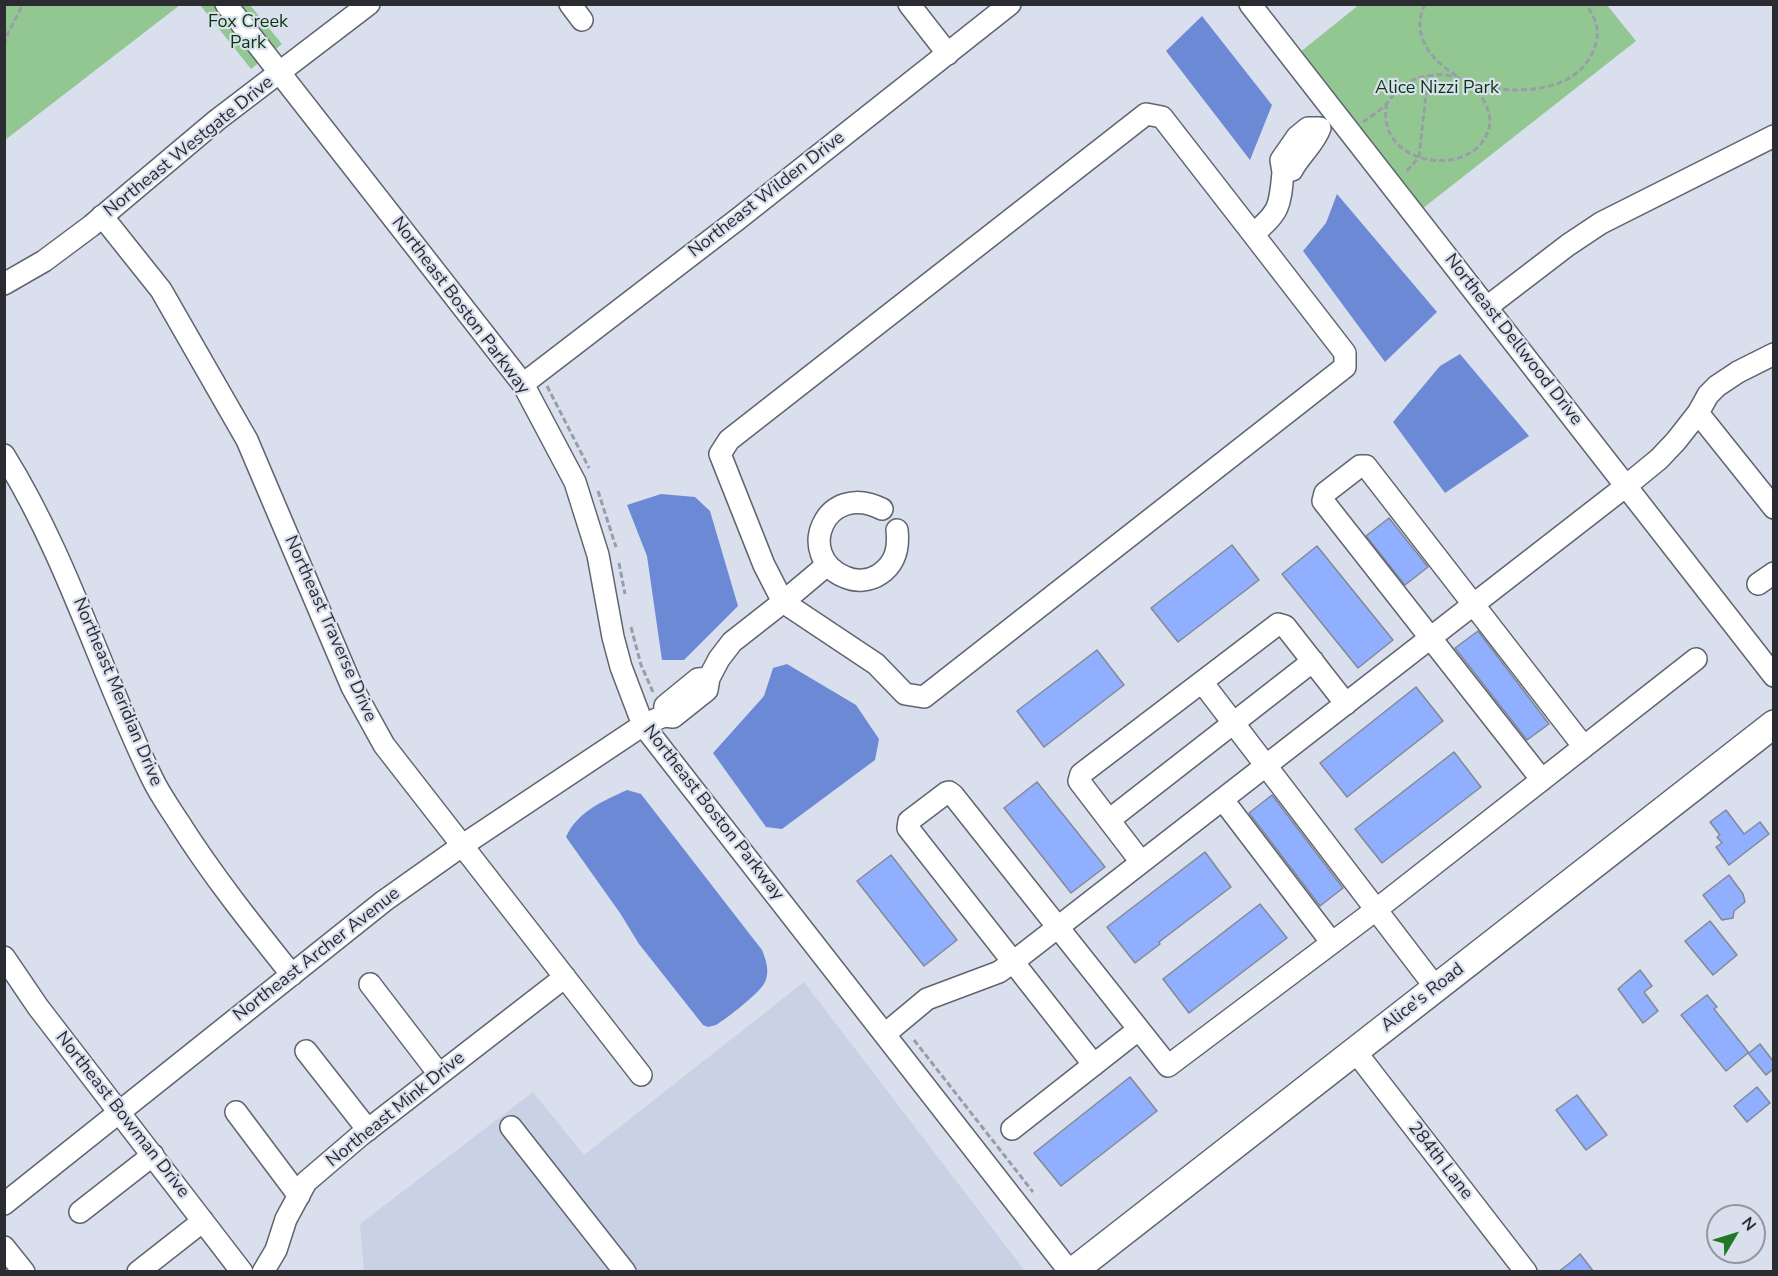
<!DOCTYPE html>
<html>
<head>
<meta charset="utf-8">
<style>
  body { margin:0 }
  #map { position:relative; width:1778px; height:1276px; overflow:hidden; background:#d9dfed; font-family:"Nunito Sans",sans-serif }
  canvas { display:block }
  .frame { position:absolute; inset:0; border:6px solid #2a2c32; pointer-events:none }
  .north { position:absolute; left:1706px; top:1204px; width:60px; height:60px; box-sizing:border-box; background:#d9dfed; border:2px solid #9397a2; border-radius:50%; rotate:52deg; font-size:16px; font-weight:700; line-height:24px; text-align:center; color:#2a2c32 }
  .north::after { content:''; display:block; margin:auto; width:21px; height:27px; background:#217927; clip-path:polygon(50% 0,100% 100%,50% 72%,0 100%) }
</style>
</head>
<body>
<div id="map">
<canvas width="1778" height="1276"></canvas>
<div class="frame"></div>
<div class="north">N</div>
</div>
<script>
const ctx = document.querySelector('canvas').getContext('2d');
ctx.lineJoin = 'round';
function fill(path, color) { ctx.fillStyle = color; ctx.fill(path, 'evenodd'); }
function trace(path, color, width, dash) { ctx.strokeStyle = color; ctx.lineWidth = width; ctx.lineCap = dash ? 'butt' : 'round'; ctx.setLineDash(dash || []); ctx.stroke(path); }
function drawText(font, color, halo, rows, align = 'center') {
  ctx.font = font + ' "Nunito Sans",sans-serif'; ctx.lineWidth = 4.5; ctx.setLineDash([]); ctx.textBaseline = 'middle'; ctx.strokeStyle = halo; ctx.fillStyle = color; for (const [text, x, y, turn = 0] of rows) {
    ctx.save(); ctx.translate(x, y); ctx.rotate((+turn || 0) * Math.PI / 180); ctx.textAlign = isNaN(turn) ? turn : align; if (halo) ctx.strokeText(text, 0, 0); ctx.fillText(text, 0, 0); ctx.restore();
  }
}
fill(new Path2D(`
  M804 982 1025 1271H364L360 1224 533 1092 584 1155Z`), '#c9d2e5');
fill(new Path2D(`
  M5 4H180V5L5 140Z
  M1360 4 1607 5 1636 41 1422 209 1299 53Z
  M200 5H250L282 44 251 69Z`), '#93c792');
fill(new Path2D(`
  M1202 16 1272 105 1250 160 1166 51Z
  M1337 194 1437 312 1385 362 1303 251 1326 223Z
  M1460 354 1529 436 1445 493 1393 422 1440 366Z
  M661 494 695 497 710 511 738 606 684 660H662L647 556 627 505Z
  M787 664 856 705 879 739 875 760 782 829 766 827 713 753 764 696 773 668Z
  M627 790 641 794 762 950C766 960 770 971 765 982 760 993 727 1018 716 1025L708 1027 703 1025 639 944 620 913 566 837C577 812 603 801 627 790Z`), '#6c89d5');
const building = new Path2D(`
  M1389 518 1428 567 1405 585 1366 536Z
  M1232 545 1259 580 1178 642 1151 608Z
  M1317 546 1393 640 1358 668 1282 574Z
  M1478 631 1549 724 1527 740 1455 648Z
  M1097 650 1124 685 1044 747 1017 711Z
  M1416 687 1443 721 1347 797 1320 763Z
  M1454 752 1481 787 1382 863 1355 829Z
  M1037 782 1105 867 1071 893 1004 808Z
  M1272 795 1343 888 1320 906 1249 813Z
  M1726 810 1744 834 1760 822 1769 834 1729 865 1716 847 1722 843 1717 837 1720 835 1710 822Z
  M1205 852 1231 887 1159 942 1160 944 1135 963 1107 927Z
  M891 855 957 940 924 966 857 881Z
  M1729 875 1743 894 1745 902 1734 911 1733 918 1722 920 1703 895Z
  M1260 904 1287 938 1189 1013 1163 979Z
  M1710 921 1737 955 1713 975 1685 941Z
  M1640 970 1652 986 1644 992 1658 1011 1643 1023 1618 989Z
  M1707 995 1717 1007 1714 1009 1749 1053 1760 1044 1773 1061V1069L1766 1075 1748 1053 1726 1071 1681 1015Z
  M1130 1077 1157 1111 1061 1186 1034 1153Z
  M1757 1087 1770 1103 1747 1122 1734 1106Z
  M1577 1095 1607 1135 1586 1150 1556 1110Z
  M1580 1254 1594 1272H1558L1571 1262Z`);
fill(building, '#91afff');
trace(building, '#838895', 1.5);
const minor = new Path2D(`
  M226 4 523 384 575 482 598 555 613 637 621 667 643 725 1070 1272
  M570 4 582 20
  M909 4 948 54
  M1250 4 1774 676
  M1308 128H1320C1314 144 1300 155 1292 170L1283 172 1281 160 1297 137Z
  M102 216 161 290 247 440 352 687 384 745 641 1075
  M4 284 44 261 91 226 217 120 369 4
  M1487 307 1568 245 1601 223 1774 136
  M523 384 738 219 1010 4
  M1698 413 1774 508
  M4 455C67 556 100 671 152 778 159 793 169 807 178 821 212 875 252 925 292 975
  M882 509C825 480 794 556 845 577 856 582 870 581 880 574 896 563 899 548 897 530
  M827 565 783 602 876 664 905 694 924 697 1345 367V353L1253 234
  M1758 584 1774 573
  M709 678 719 659 732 642 783 602 764 565 720 454 729 440 1146 114 1162 117 1253 234C1280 212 1280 206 1283 172
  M709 678 707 690 673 717 664 716 665 706 698 679Z
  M1202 682 1436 988
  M1542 780 1323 501 1325 493 1360 466H1366L1584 747
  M1223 800 1332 943
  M1109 820 1313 661
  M1141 862 1079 781 1081 774 1278 624 1285 626 1346 704
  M4 957 38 1007 242 1272
  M370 984 439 1074
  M885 1034 927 999 999 972 1013 962 1626 486 1659 459 1676 441 1698 413 1708 395 1717 386 1738 372 1774 354
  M306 1051 368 1130
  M1355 1051 1526 1272
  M1094 1065 908 828 909 821 946 793 949 792 953 795 1168 1066 1377 909 1696 659
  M236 1112 299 1196
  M511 1127 625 1272
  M1012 1129 1138 1030
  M4 1204 384 901 463 845 643 725 664 716
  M80 1212 153 1155
  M4 1247 24 1272
  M138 1272 203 1221
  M263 1272 276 1250 286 1219 306 1182 361 1135 565 977`);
const major = new Path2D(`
  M1072 1272 1774 724`);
trace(minor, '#5f6470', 24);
trace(major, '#5f6470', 30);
trace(new Path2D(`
  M1425 4C1410 36 1431 60 1457 76
  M4 45 8 33 23 4
  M1468 82C1510 96 1582 96 1596 43 1600 30 1595 15 1585 4
  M1363 122C1371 116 1382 110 1388 102 1392 97 1395 92 1400 88 1421 70 1462 69 1479 93 1487 104 1493 118 1488 131 1471 181 1373 165 1387 103
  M1407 171 1419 157 1428 76
  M547 386 589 468
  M598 491 616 547
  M619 563 625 594
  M631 627 641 665 653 692
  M914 1040 1033 1192`), '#999da8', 3, [6, 3]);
trace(minor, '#fff', 21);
trace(major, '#fff', 27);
drawText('18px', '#07390b', '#d9dfed', [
  ["Fox Creek",248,23],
  ["Park",248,44],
  ["Alice Nizzi Park",1437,89]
]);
drawText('18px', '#2a2c32', '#d9dfed', [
  ["Northeast Westgate Drive",189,147,-39],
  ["Northeast Wilden Drive",767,195,-38],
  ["Northeast Boston Parkway",460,306,53],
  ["Northeast Dellwood Drive",1513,340,52],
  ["Northeast Traverse Drive",330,629,66],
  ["Northeast Meridian Drive",117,692,67],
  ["Northeast Boston Parkway",713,813,52],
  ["Northeast Archer Avenue",317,955,-38],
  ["Alice's Road",1423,998,-38],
  ["Northeast Mink Drive",396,1110,-39],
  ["Northeast Bowman Drive",122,1115,52],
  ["284th Lane",1440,1161,52]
]);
</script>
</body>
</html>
